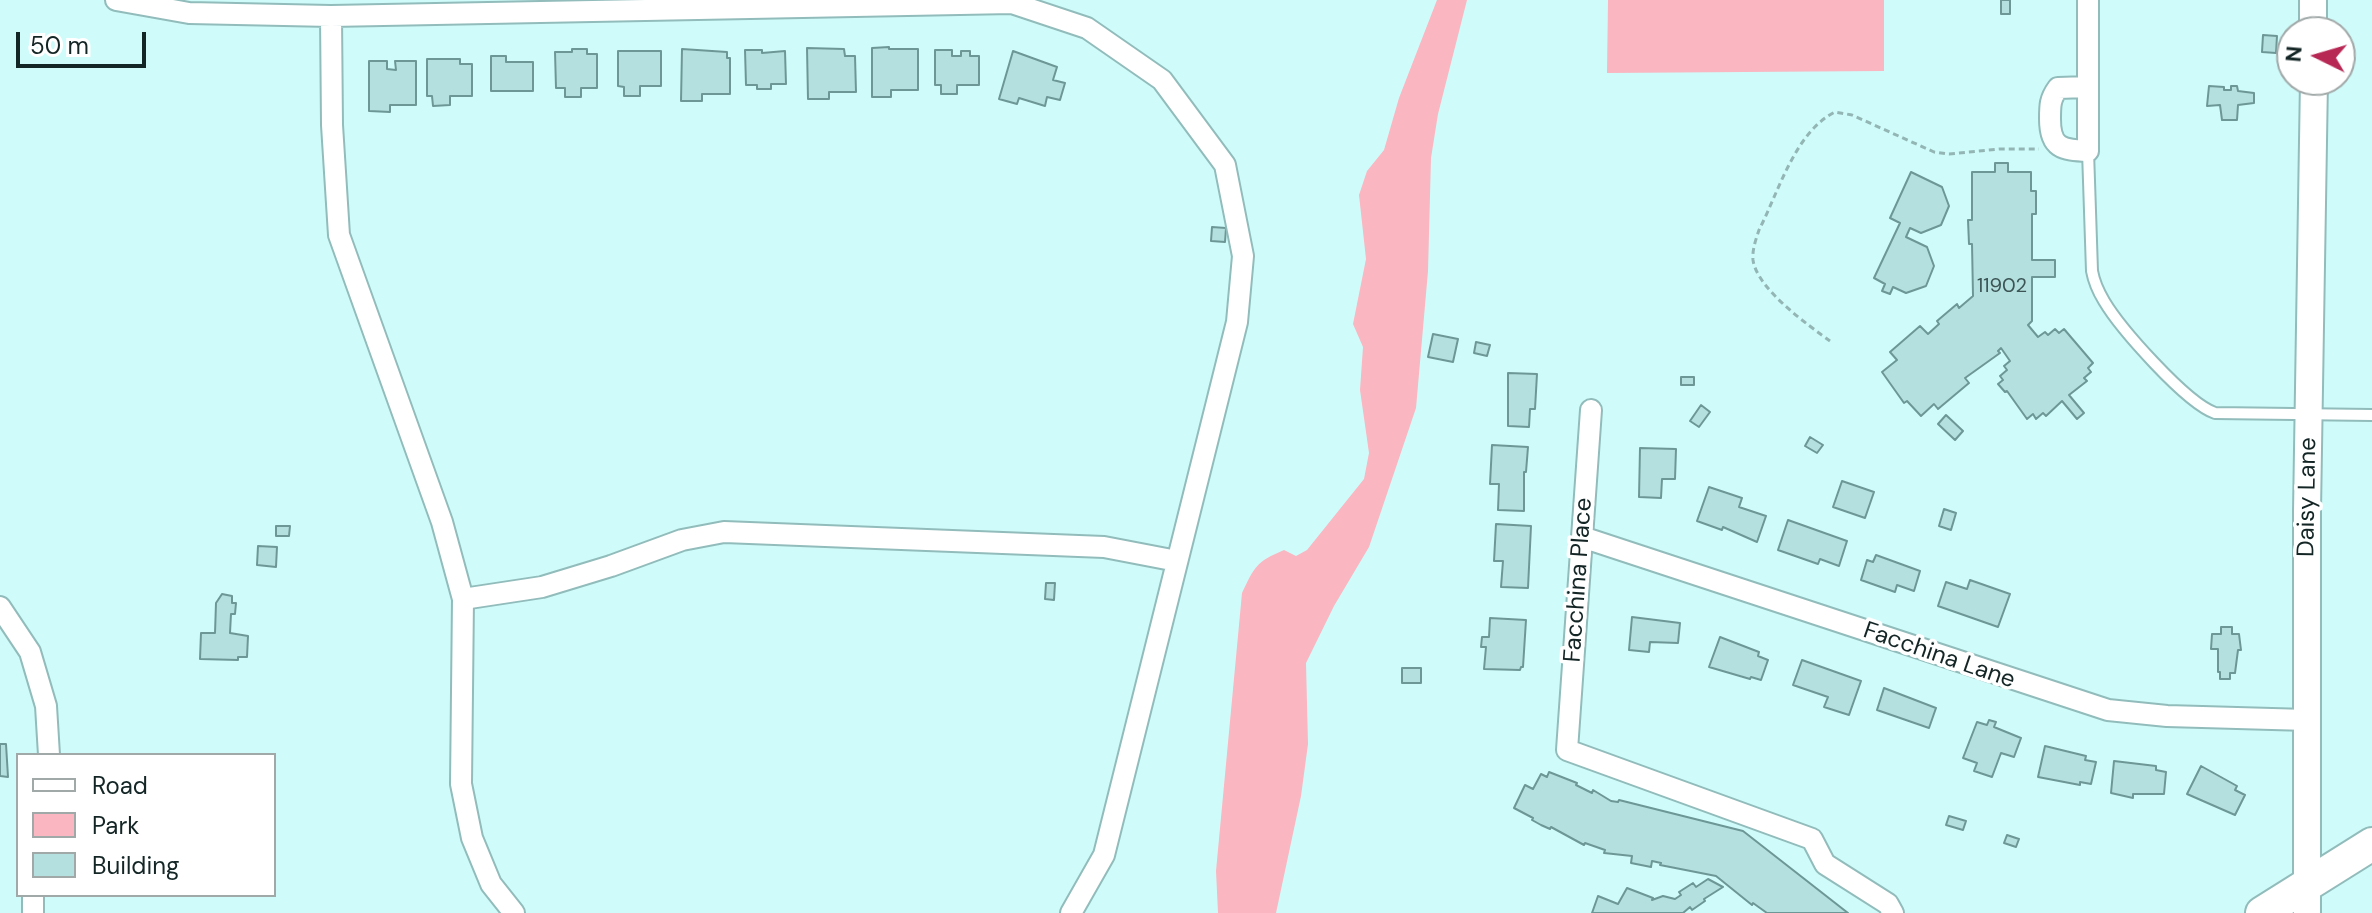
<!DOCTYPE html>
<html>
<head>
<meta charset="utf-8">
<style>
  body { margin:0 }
  #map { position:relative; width:2372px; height:913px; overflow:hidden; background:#cffcfa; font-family:"DM Sans",sans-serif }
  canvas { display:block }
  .legend { position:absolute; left:16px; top:753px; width:260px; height:144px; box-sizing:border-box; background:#fff; border:2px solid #a1a8a8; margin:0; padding:10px 14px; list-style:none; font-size:24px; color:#142525 }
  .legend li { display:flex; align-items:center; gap:16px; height:40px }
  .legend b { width:40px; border:2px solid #a1a8a8 }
  .north { position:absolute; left:2276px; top:16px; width:80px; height:80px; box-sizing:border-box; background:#fff; border:2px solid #a1a8a8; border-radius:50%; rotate:275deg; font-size:22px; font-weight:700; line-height:32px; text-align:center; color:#142525 }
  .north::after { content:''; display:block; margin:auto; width:28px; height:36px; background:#b82855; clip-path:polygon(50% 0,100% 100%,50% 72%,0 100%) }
  .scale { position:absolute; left:16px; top:32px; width:130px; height:36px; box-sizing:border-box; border:4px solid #142525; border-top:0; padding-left:10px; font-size:24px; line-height:28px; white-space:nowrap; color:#142525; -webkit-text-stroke:6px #fff; paint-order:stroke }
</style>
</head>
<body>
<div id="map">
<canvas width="2372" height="913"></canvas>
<ul class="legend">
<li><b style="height:10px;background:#fff"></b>Road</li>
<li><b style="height:22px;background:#fab6c1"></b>Park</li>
<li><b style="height:22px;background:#b4e0df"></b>Building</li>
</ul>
<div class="north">N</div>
<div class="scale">50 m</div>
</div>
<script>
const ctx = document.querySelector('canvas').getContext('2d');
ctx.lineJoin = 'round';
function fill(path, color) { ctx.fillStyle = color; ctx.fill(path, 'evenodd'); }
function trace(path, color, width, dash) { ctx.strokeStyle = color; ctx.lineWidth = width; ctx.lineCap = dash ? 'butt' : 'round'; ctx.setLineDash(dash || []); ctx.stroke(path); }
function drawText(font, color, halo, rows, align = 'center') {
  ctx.font = font + ' "DM Sans",sans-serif'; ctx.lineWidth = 7; ctx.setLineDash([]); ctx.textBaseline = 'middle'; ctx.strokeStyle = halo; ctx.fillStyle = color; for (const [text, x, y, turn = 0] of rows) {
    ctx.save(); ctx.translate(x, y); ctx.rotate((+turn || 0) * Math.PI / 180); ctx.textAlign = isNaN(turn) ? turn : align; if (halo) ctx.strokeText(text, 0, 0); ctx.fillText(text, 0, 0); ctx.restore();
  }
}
fill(new Path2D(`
  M1437 0H1467L1438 114 1431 158 1428 271 1416 408 1369 547 1334 606 1306 663 1308 744 1301 796 1276 913H1218L1216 871 1242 593C1255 566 1256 562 1284 550L1296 556 1307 550 1364 479 1369 453 1360 390 1363 347 1353 324 1366 259 1359 195 1367 171 1384 150 1399 98Z
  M1608 0H1884V71L1607 73Z`), '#fab6c1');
const building = new Path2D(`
  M2001 0H2010V14H2001Z
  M2263 35 2277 36 2276 53 2262 52Z
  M889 47V49H918V90H891V97H872V48Z
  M807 48 844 49 845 56H855L856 92H829V99H808Z
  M572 49H587V54H597V88H581V97H565V88H556L555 52H572Z
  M682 49 727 52V58H730V94H702V101H681Z
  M745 50H762V53L785 51 786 84H771V89H757V85H746Z
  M935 50H952V56H961V51H970V56H979V85H957V94H941V85H935Z
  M618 51H661V86H640V96H624V87L618 86Z
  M1013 51 1057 67 1053 80 1065 83 1060 100 1047 97 1045 106 1019 98 1017 104 999 99Z
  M491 56H506V62H533V91H491Z
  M427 59H460V64H472V96H450V105L433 106 432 96H427Z
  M369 61H387V69L396 70 395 61H416V105H390V112L369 111Z
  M2209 86 2224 87V90H2231V86H2237L2238 91 2254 93V103L2238 105 2237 120H2222L2220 105 2207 106Z
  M1995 163H2008V172H2031V191H2036V214H2032V260H2055V277H2032V321L2028 325 2038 337 2045 332 2048 335 2055 329 2059 333 2064 329 2093 363 2088 368 2091 372 2084 378 2087 381 2069 395 2084 413 2077 419 2062 401 2046 416 2043 413 2036 419 2033 414 2027 419 2007 391 2005 392 1998 384 2003 380 2000 376 2007 370 2004 366 2010 361 2001 348 1998 351 2000 353 1965 378 1969 383 1938 409 1934 404 1921 416 1907 401 1904 403 1882 372 1897 360 1890 352 1920 326 1928 334 1939 324 1937 321 1957 304 1959 308 1973 296 1972 244H1969L1968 220H1972V172H1995Z
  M1911 172 1942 187 1949 206 1941 225 1921 233 1910 228 1906 237 1927 247 1934 266 1926 286 1906 293 1893 287 1890 294 1882 291 1885 284 1874 278 1900 223 1890 218Z
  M1212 227 1226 228 1225 242 1211 241Z
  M1433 334 1458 339 1453 362 1428 357Z
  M1476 342 1490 345 1487 356 1474 353Z
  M1508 373 1537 374 1535 409H1530L1529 427 1508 426Z
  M1681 377H1694V385H1681Z
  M1701 405 1710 412 1699 427 1690 421Z
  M1946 415 1963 431 1955 440 1938 424Z
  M1810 437 1823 445 1817 453 1805 446Z
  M1492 445 1528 447 1526 472H1524V511L1498 510 1499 484H1490Z
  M1640 448 1676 449 1675 479H1662L1661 498 1639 497Z
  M1842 481 1874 492 1865 518 1833 507Z
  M1709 487 1742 498 1739 507 1766 516 1757 542 1723 527 1722 530 1697 521Z
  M1944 509 1956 513 1951 530 1939 526Z
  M1788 520 1847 541 1839 566 1820 559 1818 564 1778 550Z
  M1496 524 1531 526 1528 588 1501 587 1503 561H1494Z
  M276 526H290L289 536H276Z
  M258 546 277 547 276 567 257 565Z
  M1876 555 1920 571 1914 591 1897 585 1895 592 1861 580 1867 560 1873 562Z
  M1970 580 2010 594 1998 627 1938 606 1946 582 1967 589Z
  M1046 583H1055L1054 600 1045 599Z
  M222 594 232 596V603H236L235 614H231L230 633 248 636 247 657H238V660L200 659 201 633H215L216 603Z
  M1632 617 1680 623 1678 643 1650 642 1649 652 1629 650Z
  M1490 618 1526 620 1523 667H1521L1520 670 1484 669 1486 647H1481L1482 637H1489Z
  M2221 627H2232V634H2239L2241 650H2238L2235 673H2230V679H2220V672H2218V649H2211L2212 634H2221Z
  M1720 637 1759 652 1758 656 1768 660 1761 680 1751 677 1750 679 1709 667Z
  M1802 660 1861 681 1849 715 1824 707 1828 697 1793 685Z
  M1402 668H1421V683H1402Z
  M1884 688 1936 708 1929 728 1877 710Z
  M1989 720 1996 722 1994 727 2021 738 2014 757 2001 753 1992 777 1974 771 1977 763 1963 758 1977 722 1987 725Z
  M0 744H6L8 777 0 776Z
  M2045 746 2086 756 2085 760 2096 762 2091 784 2080 782V785L2038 777Z
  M2114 761 2156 766V770L2166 772 2164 794H2133V798L2111 793Z
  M2201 766 2237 786 2235 790 2245 795 2235 815 2187 794Z
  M1549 772 1577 783 1576 785 1592 793 1593 790 1611 801 1618 802 1619 800 1743 831 1848 913H1767L1753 903 1752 905 1716 876 1660 865 1661 863 1652 861 1651 867 1631 863 1632 856 1604 853 1605 850 1585 843 1584 845 1551 827 1550 829 1541 825 1532 820 1533 818 1514 808 1525 785 1533 789 1541 774 1547 777Z
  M1949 816 1966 821 1963 830 1946 825Z
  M2007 835 2019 839 2016 847 2004 843Z
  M1708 879 1723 887 1704 899 1705 901 1692 910 1690 907 1683 913H1592L1598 896 1618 904 1627 888 1653 898 1652 900 1663 896 1675 899 1681 895 1679 892 1693 883 1696 887Z`);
fill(building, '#b4e0df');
trace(building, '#6d9796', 2);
const service = new Path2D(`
  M2088 151 2092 271C2094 282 2098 291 2104 301 2120 328 2186 403 2215 413L2372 415`);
const minor = new Path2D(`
  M116 0 189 13 331 16 1012 3 1087 28 1162 80 1225 165 1243 256 1237 322 1104 855 1071 913
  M331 16 332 125 339 235 442 522 463 599 461 784 472 838 491 884 514 913
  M2087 87 2058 88C2050 99 2050 105 2050 119 2050 148 2062 150 2088 151V0
  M1591 410 1567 750 1812 839 1825 864 1888 904 1893 913
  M1582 537 2108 710 2167 716 2307 720
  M463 599 542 587 611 566 682 540 724 532 1104 547 1177 561
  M0 607 30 652 46 706 49 755
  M33 913V895`);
const tertiary = new Path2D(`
  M2313 0V32
  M2307 913V511L2314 80`);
const primary = new Path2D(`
  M2262 913 2372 844`);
trace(service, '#91bcbb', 14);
trace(minor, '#91bcbb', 24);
trace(tertiary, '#91bcbb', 30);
trace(primary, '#91bcbb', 36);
trace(new Path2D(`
  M1830 341C1808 325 1757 289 1753 260 1752 250 1756 239 1759 230 1779 191 1795 132 1835 112L1852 115 1934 152 1949 154 1999 149H2039`), '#93b6b5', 3, [6, 4]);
trace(service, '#fff', 10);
trace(minor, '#fff', 20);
trace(tertiary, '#fff', 26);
trace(primary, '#fff', 32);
drawText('20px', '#3c5454', null, [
  ["11902",2002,287]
]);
drawText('24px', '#142525', '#fff', [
  ["Daisy Lane",2308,497,-89],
  ["Facchina Place",1579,580,-86],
  ["Facchina Lane",1939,656,19]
]);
</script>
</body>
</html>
